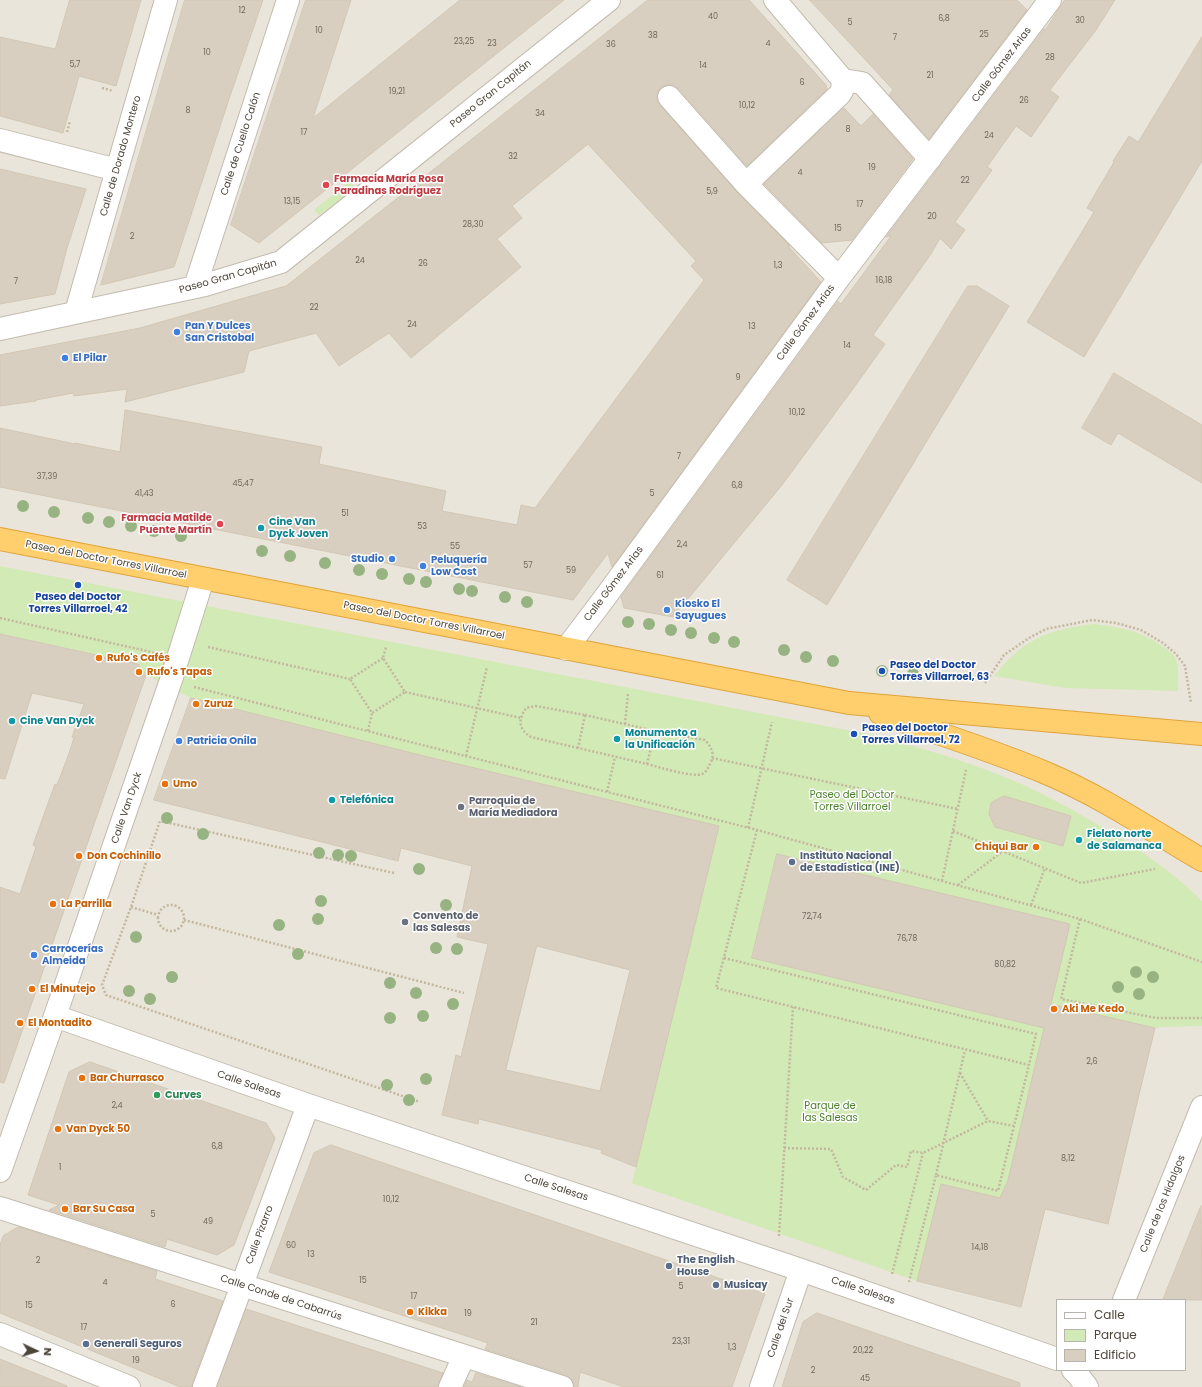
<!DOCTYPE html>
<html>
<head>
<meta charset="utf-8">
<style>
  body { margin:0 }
  #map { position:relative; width:1202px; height:1387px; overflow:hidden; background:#f6f3ec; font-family:Poppins,sans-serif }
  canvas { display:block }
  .legend { position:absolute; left:1056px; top:1299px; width:130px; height:72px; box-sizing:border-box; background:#fff; border:1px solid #b7b4b0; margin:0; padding:5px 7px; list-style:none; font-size:12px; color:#4b4439 }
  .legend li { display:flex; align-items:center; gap:8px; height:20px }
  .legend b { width:20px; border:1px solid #b7b4b0 }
  .north { position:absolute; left:16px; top:1331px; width:40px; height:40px; -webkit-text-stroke:3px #fff; paint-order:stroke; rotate:94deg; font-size:11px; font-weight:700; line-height:16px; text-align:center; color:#4b4439 }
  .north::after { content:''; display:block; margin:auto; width:14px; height:18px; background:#4b4439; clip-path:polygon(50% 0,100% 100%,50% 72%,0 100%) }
</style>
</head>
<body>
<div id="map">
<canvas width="1202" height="1387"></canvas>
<ul class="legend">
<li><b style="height:5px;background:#fff"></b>Calle</li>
<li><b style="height:11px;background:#d2eab5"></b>Parque</li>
<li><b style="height:11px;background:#d8cfc1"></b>Edificio</li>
</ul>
<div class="north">N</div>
</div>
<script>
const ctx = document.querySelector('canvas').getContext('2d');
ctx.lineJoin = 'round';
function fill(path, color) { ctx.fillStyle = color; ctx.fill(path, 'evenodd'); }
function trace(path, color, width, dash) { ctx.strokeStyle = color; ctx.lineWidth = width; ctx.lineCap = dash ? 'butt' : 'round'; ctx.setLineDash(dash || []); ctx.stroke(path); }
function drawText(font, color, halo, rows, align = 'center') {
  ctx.font = font + ' Poppins,sans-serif'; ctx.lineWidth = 3; ctx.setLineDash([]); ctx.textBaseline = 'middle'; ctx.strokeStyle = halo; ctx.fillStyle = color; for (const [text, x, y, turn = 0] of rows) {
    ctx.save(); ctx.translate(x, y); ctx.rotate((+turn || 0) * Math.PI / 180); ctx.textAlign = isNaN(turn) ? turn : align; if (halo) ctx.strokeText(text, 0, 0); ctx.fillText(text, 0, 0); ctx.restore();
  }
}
fill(new Path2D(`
  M0 0H1202V1387H0ZM1057 1300H1185V1370H1057Z`), '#eae5da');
fill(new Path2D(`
  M350 181 355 188 319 215 314 210Z
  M0 566 867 734C918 747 968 761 1017 782 1044 794 1071 809 1097 824 1135 846 1171 870 1202 901V1026L1161 1027 1155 1028 1050 1004 1070 924 777 854 752 958 1044 1028 1004 1199 941 1184 917 1281 632 1183 719 826 424 756 191 698 146 675 138 663 0 634Z
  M1093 624C1120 627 1143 631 1166 649 1169 652 1173 654 1175 657 1180 667 1178 680 1178 691L1065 688 994 676C1024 639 1046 630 1093 624Z`), '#d2eab5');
const building = new Path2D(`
  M70 0H141L116 86 79 76 63 133 0 116V37L55 49Z
  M185 0H263L229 99 174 267 101 285Z
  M306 0H351L313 118 460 0H564L259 243 231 225Z
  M648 0H749L827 86 826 87 827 89 747 166 678 88 673 85H667L661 87 657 93V99L660 105 737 192 790 246H788L821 282 612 567 608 553 573 600 0 487V428L75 444V443L120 452 125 410 322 447 319 464 446 491 442 511 517 525 521 505 535 508 704 280 691 266 696 261 588 144 512 206 522 218 497 239 521 267 411 358 389 333 339 366 316 333 249 351 244 372 125 402 127 389 74 396 73 393 36 400V401L0 406V355L140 328 286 286Z
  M810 0H1017L1027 10 929 139 889 95 893 90Z
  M1065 0H1115L1096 30 1050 90 1059 97 1031 137 1016 126 987 167 992 170 955 222 965 230 951 249 940 238 931 254 873 335 885 344 855 386 782 485 673 617 624 608 621 597 838 301 841 304 891 236 886 237 1044 29 1045 30Z
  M1202 37V161L1084 357 1027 322 1094 212 1087 208 1114 162 1113 161 1129 136 1138 142Z
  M844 108 861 126 873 114 913 159 852 240 822 243 764 184Z
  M0 169 86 189 67 248 55 294 0 304Z
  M968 286H977L1009 306 827 605 787 580Z
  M1114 373 1202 425V483L1118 433 1111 445 1082 428Z
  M0 634 138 664 146 675 4 1083 0 1082V887L20 894 36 847 33 845 55 784 57 785 67 759 74 738 72 737 84 704 32 693 5 779 0 778Z
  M191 698 424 756 719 826 636 1167 601 1153 602 1150 479 1119 478 1124 442 1115 456 1055 461 1057 488 944 457 937 472 866 401 848 398 861 154 800ZM537 946 630 970 600 1091 506 1070Z
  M1004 796 1071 816 1063 846 995 827 989 814 991 803Z
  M777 854 1070 924 1051 1004 1155 1028 1108 1224 1045 1209 1021 1307 917 1281 941 1184 1000 1198 1008 1180 1044 1028 752 958Z
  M90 1062 266 1123 275 1138 234 1245 217 1255 167 1239 165 1247 49 1210 59 1205 28 1195 69 1072Z
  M331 1145 765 1294 732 1387H624L580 1372 578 1387H574L571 1379 566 1375 485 1349 488 1343 269 1272 314 1153Z
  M1201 1206 1202 1300H1163Z
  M19 1227 157 1271 155 1279 223 1301 192 1383V1387H180L0 1313V1245L3 1236Z
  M246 1309 443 1373 438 1387H217Z
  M817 1313 1020 1383V1387H782L803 1322Z
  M0 1359 67 1386V1387H0Z
  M476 1373 521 1387H464L467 1380 472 1382Z`);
fill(building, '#d8cfc1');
trace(building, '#d3c7b4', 1);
const minor = new Path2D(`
  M775 0 843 80 862 83 930 159
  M669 97 746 184 839 278
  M0 140 117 170
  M746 184 840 94 842 91 843 80
  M195 287 288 0
  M76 312 166 0
  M0 329 205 285 281 262 609 0
  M566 649 606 596 839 278 1050 0
  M55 1016 308 1105 801 1270 1057 1359
  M0 1171 55 1016 171 680 203 579
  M0 1208 562 1387
  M1124 1300 1202 1107
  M0 1334 129 1387
  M1073 1370 1078 1375 1087 1387
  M204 1387 242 1285 308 1105
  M450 1387 464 1356
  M761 1387 801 1270`);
const highway = new Path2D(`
  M0 539 849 703 1202 734
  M880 713C936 733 992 750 1046 773 1101 796 1151 830 1202 860`);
trace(minor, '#c2bbae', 24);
trace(highway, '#e0a43c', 24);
trace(new Path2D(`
  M102 88 113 91
  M67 132 70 121
  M0 618 147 651 154 653
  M208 647 350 679
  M383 658 350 679 372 713 405 692 383 658 386 647
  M985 683 1004 655 1029 638 1046 629 1092 620 1116 623 1141 630 1163 643 1176 654 1185 666 1191 703
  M194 687 757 830 1080 919 1202 962
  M405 692 521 718
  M585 715 655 731 647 764 578 748Z
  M625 724 628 694
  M368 731 372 713
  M578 748 531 737C518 729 518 720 526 708L536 706 585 715
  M466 756 487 667
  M712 758 958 809
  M647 764C658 767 694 778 702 774 707 772 708 767 711 762 715 753 711 747 705 740L655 731
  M607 792 615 757
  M748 828 772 722
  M757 830 716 988 1029 1065 998 1191 936 1175 909 1282
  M953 831 1081 883 1155 869
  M394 873 160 821 131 907 102 985 106 995 420 1102
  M942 881 966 770
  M958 885 1003 851
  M158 918a13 13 0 1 1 26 0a13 13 0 1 1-26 0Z
  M1031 905 1045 868
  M131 907 158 915
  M1080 919 1061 999 1156 1018H1202
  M184 920 464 993
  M724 958 1036 1034 1029 1065
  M960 1073 988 1121
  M784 1148 831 1149 843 1177 866 1190 896 1165 907 1167 911 1151 923 1153 988 1121 1014 1126
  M936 1175 965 1050
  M779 1236 793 1007
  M892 1274 923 1153`), '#c4b79f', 2.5, [2, 2]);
trace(minor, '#fff', 22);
trace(highway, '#ffcf6e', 22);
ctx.fillStyle = '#97b381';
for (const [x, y] of [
  [23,506],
  [54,512],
  [88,518],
  [109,522],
  [131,526],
  [154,531],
  [181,536],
  [262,551],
  [290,556],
  [325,563],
  [359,570],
  [382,574],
  [409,579],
  [426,582],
  [459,589],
  [472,591],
  [505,597],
  [527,602],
  [628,622],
  [649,624],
  [671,630],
  [691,633],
  [714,638],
  [734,642],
  [784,650],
  [806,657],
  [833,661],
  [882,671],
  [913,674],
  [167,818],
  [203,834],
  [319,853],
  [338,855],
  [351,856],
  [419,869],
  [321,901],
  [446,905],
  [318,919],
  [279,925],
  [136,937],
  [436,948],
  [457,949],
  [298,954],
  [1136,972],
  [172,977],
  [1153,977],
  [390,983],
  [1118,987],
  [129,991],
  [416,993],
  [1139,994],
  [150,999],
  [453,1004],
  [423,1016],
  [390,1018],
  [426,1079],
  [387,1085],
  [409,1100]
]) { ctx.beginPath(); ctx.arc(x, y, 6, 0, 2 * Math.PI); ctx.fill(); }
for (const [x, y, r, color] of [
  [326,185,4,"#e0444e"],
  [177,332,4,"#3f7fe0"],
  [65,358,4,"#3f7fe0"],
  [220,524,4,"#e0444e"],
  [261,528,4,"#0f9aa8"],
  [392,559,4,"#3f7fe0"],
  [423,566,4,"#3f7fe0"],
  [78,585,4,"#1a4fb4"],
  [667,610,4,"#3f7fe0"],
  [99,658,4,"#e8710a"],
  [882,671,4,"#1a4fb4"],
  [139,672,4,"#e8710a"],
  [196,704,4,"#e8710a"],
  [12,721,4,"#0f9aa8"],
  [854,734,4,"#1a4fb4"],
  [617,739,4,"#0f9aa8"],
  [179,741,4,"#3f7fe0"],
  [165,784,4,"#e8710a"],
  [332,800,4,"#0f9aa8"],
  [461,807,4,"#6b7280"],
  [1079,840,4,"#0f9aa8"],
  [1036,847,4,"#e8710a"],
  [79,856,4,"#e8710a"],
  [792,862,4,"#5c6f8a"],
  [53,904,4,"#e8710a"],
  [405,922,4,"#6b7280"],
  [34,955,4,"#3f7fe0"],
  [32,989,4,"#e8710a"],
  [1054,1009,4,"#e8710a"],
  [20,1023,4,"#e8710a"],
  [82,1078,4,"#e8710a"],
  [157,1095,4,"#2e9e5b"],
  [58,1129,4,"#e8710a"],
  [65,1209,4,"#e8710a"],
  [669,1266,4,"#5c6f8a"],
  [716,1285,4,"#5c6f8a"],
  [410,1312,4,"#e8710a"],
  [86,1344,4,"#5c6f8a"]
]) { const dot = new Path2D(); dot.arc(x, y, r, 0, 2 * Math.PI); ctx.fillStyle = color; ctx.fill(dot); trace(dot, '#fff', 1.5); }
drawText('8px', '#6e675b', null, [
  ["12",242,11],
  ["40",713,17],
  ["6,8",944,19],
  ["30",1080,21],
  ["5",850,23],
  ["10",319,31],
  ["25",984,35],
  ["38",653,36],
  ["7",895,38],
  ["23,25",464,42],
  ["23",492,44],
  ["4",768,44],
  ["36",611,45],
  ["10",207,53],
  ["28",1050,58],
  ["5,7",75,65],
  ["14",703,66],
  ["21",930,76],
  ["6",802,83],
  ["19,21",397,92],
  ["26",1024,101],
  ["10,12",747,106],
  ["8",188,111],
  ["34",540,114],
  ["8",848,130],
  ["17",304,133],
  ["24",989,136],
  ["32",513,157],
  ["19",872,168],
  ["4",800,173],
  ["22",965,181],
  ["5,9",712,192],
  ["13,15",292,202],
  ["17",860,205],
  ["20",932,217],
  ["28,30",473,225],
  ["15",838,229],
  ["2",132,237],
  ["24",360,261],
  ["26",423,264],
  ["1,3",778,266],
  ["16,18",884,281],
  ["7",16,282],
  ["22",314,308],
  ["24",412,325],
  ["13",752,327],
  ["14",847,346],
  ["9",738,378],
  ["10,12",797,413],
  ["7",679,457],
  ["37,39",47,477],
  ["45,47",243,484],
  ["6,8",737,486],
  ["41,43",144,494],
  ["5",652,494],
  ["51",345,514],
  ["53",422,527],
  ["2,4",682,545],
  ["55",455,547],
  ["57",528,566],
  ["59",571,571],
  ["61",660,576],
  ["72,74",812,917],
  ["76,78",907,939],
  ["80,82",1005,965],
  ["2,6",1092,1062],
  ["2,4",117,1106],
  ["6,8",217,1147],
  ["8,12",1068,1159],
  ["1",60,1168],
  ["10,12",391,1200],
  ["5",153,1215],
  ["49",208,1222],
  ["60",291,1246],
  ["14,18",980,1248],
  ["13",311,1255],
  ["2",38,1261],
  ["15",363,1281],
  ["4",105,1283],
  ["5",681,1287],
  ["17",414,1297],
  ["6",173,1305],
  ["15",29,1306],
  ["19",468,1314],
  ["21",534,1323],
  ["17",84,1328],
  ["23,31",681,1342],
  ["1,3",732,1348],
  ["20,22",863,1351],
  ["19",136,1361],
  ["2",813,1371],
  ["45",865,1379]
]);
drawText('10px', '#4b4439', '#fff', [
  ["Calle Gómez Arias",1002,65,-53],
  ["Paseo Gran Capitán",491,94,-39],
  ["Calle de Cuello Calón",241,144,-72],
  ["Calle de Dorado Montero",121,156,-74],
  ["Paseo Gran Capitán",228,277,-16],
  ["Calle Gómez Arias",806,323,-54],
  ["Paseo del Doctor Torres Villarroel",106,560,11],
  ["Calle Gómez Arias",614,584,-53],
  ["Paseo del Doctor Torres Villarroel",424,621,11],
  ["Calle Van Dyck",127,808,-71],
  ["Calle Salesas",249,1085,19],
  ["Calle Salesas",556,1188,18],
  ["Calle de los Hidalgos",1163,1204,-68],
  ["Calle Pizarro",260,1235,-70],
  ["Calle Salesas",863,1291,19],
  ["Calle Conde de Cabarrús",281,1298,18],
  ["Calle del Sur",781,1328,-71]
]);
drawText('bold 10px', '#be3a42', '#fff', [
  ["Farmacia María Rosa",334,179],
  ["Paradinas Rodríguez",334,191],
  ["Farmacia Matilde",212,518,"right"],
  ["Puente Martín",212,530,"right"]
], 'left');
drawText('bold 10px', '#366cbe', '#fff', [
  ["Pan Y Dulces",185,326],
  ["San Cristobal",185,338],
  ["El Pilar",73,358],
  ["Studio",384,559,"right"],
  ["Peluquería",431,560],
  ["Low Cost",431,572],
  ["Kiosko El",675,604],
  ["Sayugues",675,616],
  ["Patricia Onila",187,741],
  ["Carrocerías",42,949],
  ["Almeida",42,961]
], 'left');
drawText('bold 10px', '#0d838f', '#fff', [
  ["Cine Van",269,522],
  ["Dyck Joven",269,534],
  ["Cine Van Dyck",20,721],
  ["Monumento a",625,733],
  ["la Unificación",625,745],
  ["Telefónica",340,800],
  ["Fielato norte",1087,834],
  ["de Salamanca",1087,846]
], 'left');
drawText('bold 10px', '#164399', '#fff', [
  ["Paseo del Doctor",78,597,"center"],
  ["Torres Villarroel, 42",78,609,"center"],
  ["Paseo del Doctor",890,665],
  ["Torres Villarroel, 63",890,677],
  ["Paseo del Doctor",862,728],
  ["Torres Villarroel, 72",862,740]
], 'left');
drawText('bold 10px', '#c56008', '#fff', [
  ["Rufo's Cafés",107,658],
  ["Rufo's Tapas",147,672],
  ["Zuruz",204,704],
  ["Umo",173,784],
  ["Chiqui Bar",1028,847,"right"],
  ["Don Cochinillo",87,856],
  ["La Parrilla",61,904],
  ["El Minutejo",40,989],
  ["Aki Me Kedo",1062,1009],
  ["El Montadito",28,1023],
  ["Bar Churrasco",90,1078],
  ["Van Dyck 50",66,1129],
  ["Bar Su Casa",73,1209],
  ["Kikka",418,1312]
], 'left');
drawText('10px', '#4a7f2a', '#fff', [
  ["Paseo del Doctor",852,795],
  ["Torres Villarroel",852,807],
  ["Parque de",830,1106],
  ["las Salesas",830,1118]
]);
drawText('bold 10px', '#5b616d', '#fff', [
  ["Parroquia de",469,801],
  ["María Mediadora",469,813],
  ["Convento de",413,916],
  ["las Salesas",413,928]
], 'left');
drawText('bold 10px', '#4e5e75', '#fff', [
  ["Instituto Nacional",800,856],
  ["de Estadística (INE)",800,868],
  ["The English",677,1260],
  ["House",677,1272],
  ["Musicay",724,1285],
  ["Generali Seguros",94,1344]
], 'left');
drawText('bold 10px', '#27864d', '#fff', [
  ["Curves",165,1095]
], 'left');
</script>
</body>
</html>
